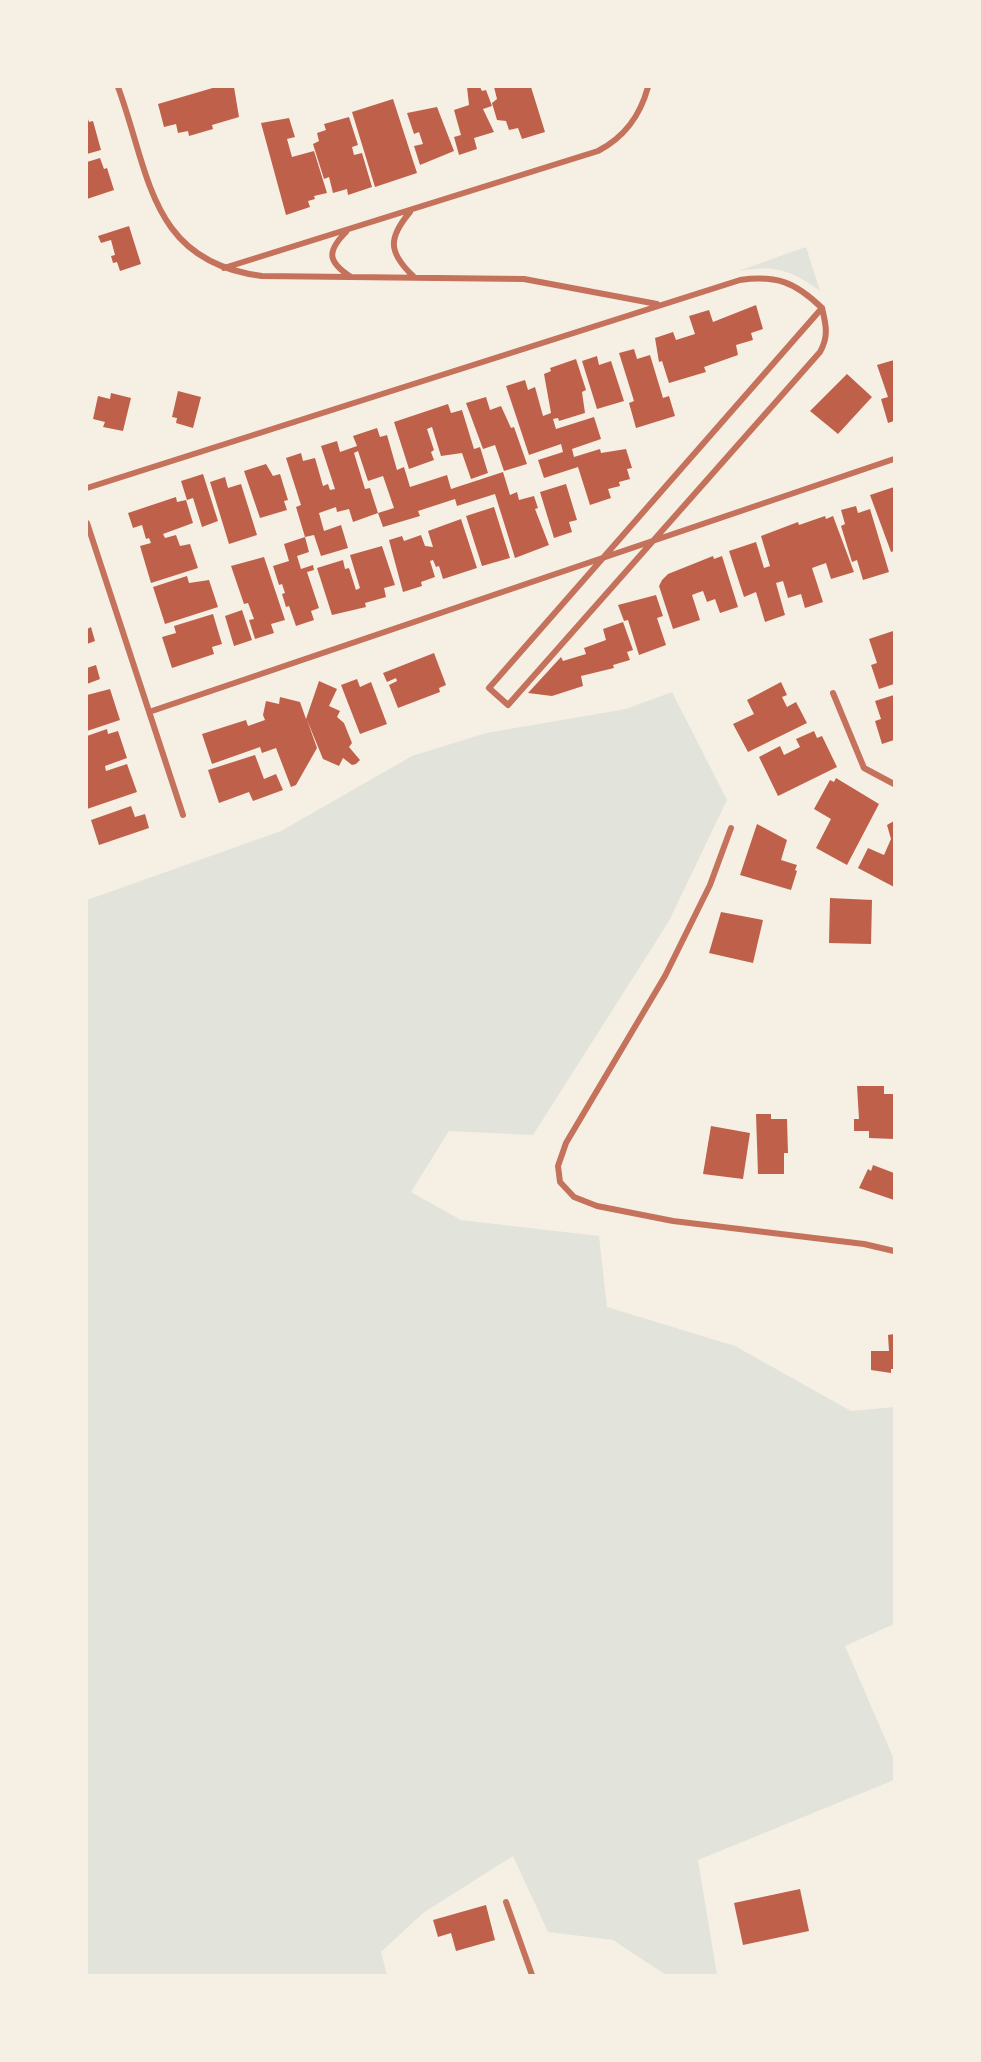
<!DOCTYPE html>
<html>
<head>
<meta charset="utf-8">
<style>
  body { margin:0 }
  #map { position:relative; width:981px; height:2062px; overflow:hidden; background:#f6efe4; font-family:"IBM Plex Sans",sans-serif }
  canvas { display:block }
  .frame { position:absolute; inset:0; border:88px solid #f6efe4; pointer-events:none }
</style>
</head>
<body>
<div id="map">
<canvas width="981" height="2062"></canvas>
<div class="frame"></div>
</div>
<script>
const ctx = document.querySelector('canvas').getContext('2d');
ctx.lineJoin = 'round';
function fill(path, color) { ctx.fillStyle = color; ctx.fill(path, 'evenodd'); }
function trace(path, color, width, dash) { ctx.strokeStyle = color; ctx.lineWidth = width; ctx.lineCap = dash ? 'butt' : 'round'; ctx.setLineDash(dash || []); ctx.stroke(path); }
fill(new Path2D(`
  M806 247 820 291C790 269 774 265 738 271Z
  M672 692 727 800 669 921 533 1135 449 1131 411 1192 461 1220 599 1236 607 1307 735 1346 851 1411 894 1407V1624L845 1646 894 1759V1780L698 1860 717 1975H666L613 1940 548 1932 513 1856 423 1913 381 1952 387 1975H87V900L281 831 412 756 486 733 626 709Z`), '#e2e4dc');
fill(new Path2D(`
  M216 87H234L239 117 212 125 213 129 189 136 188 131 178 133 176 124 164 127 158 104Z
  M467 87H480L482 91 486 90 492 106 483 109 494 132 474 138 477 149 459 155 454 137 461 135 454 110 469 105Z
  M494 87H531L545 132 522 139 518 128 509 130 506 121 497 120 492 103 497 99Z
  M393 99 417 173 375 187 352 112Z
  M437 107 454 151 420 165 414 146 423 144 419 132 414 134 407 113Z
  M87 116 89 122 93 121 101 150 87 154Z
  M349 117 358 145 352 147 354 155 362 153 372 187 348 195 347 189 333 193 329 177 324 179 313 144 319 141 317 133 326 130 324 124Z
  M289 118 295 137 287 139 292 157 314 151 327 193 314 196 315 199 308 201 310 207 286 215 261 123Z
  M100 158 104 169 107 168 114 190 87 199V162Z
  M129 226 141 264 120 271 117 262 113 263 111 256 115 255 111 240 101 243 98 236Z
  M756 305 763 329 751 333 753 340 736 345 738 355 704 367 706 372 669 383 662 361 659 362 655 338 673 332 676 340 695 334 689 316 709 310 713 322Z
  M634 349 637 359 650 355 663 398 669 396 675 416 636 428 629 403 634 401 619 353Z
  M597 356 599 365 611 361 624 401 597 409 582 361Z
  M576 359 586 390 582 392 585 413 559 421 558 418 553 419 556 429 594 417 601 439 572 449 574 457 600 449 601 453 626 449 632 468 627 469 630 479 619 482 620 486 608 489 611 498 590 505 578 467 544 478 538 460 563 452 561 444 529 455 506 386 525 380 528 390 535 387 543 416 551 413 544 374 551 371 550 368Z
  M894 360V421L888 423 881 399 888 397 877 365Z
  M847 374 872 397 838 434 810 411Z
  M178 391 201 397 193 428 176 423 177 418 172 417Z
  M111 393 131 398 123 431 103 427 105 422 93 419 98 396 110 399Z
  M486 397 490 410 501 406 511 428 514 427 527 464 504 471 495 445 483 449 466 403Z
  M448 404 451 413 462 410 474 449 480 447 488 473 471 479 462 453 441 456 432 427 427 429 434 450 431 452 434 460 409 469 394 422Z
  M377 428 380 437 387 435 397 470 404 467 410 487 447 475 451 489 503 472 510 495 517 492 519 500 534 496 538 508 535 509 549 545 515 558 495 494 457 506 455 499 418 511 420 516 383 527 378 513 394 508 383 476 368 481 358 451 354 453 365 489 370 488 378 513 353 522 349 509 337 512 336 507 319 513 324 531 341 525 348 548 321 556 314 535 305 537 296 507 301 505 286 458 301 453 303 461 315 458 323 486 328 484 330 490 335 489 321 446 337 441 340 452 357 446 353 436Z
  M266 464 273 476 280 474 288 500 284 501 287 510 260 518 244 471Z
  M203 474 218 521 202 527 193 498 187 500 181 481Z
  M225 477 228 488 241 484 257 535 229 544 210 482Z
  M566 484 577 520 569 522 572 532 554 538 540 492Z
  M894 487V551L891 552 870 495Z
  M176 497 177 502 186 500 193 523 163 534 165 538 176 535 180 546 190 544 198 568 151 583 140 546 151 543 149 538 146 539 142 525 133 528 128 513Z
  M856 506 858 513 870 509 889 572 863 580 857 560 852 562 841 526 845 524 841 510Z
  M494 507 510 558 482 566 466 516Z
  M825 516 826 519 833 516 854 572 831 579 826 563 812 568 823 602 805 608 801 594 788 598 783 581 776 583 785 615 765 622 756 592 744 597 729 551 756 542 764 568 770 566 761 536 798 522 799 525Z
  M461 519 477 568 443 579 439 566 436 567 433 560 430 561 435 577 421 582 422 586 403 592 389 540 402 536 404 541 421 535 425 546 433 547 428 531Z
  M305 537 309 552 297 556 301 569 313 565 314 570 307 572 319 608 311 611 314 620 296 626 289 606 286 607 282 594 285 593 282 584 279 585 273 566 289 561 284 544Z
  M382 546 395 585 384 588 386 597 365 603 366 607 332 615 317 568 343 560 345 569 349 568 356 590 360 588 350 555Z
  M713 556 714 559 722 556 738 607 720 613 715 599 707 602 703 591 697 593 692 595 700 620 673 629 659 586 662 580 668 574Z
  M264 557 285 620 271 624 274 633 255 639 249 620 254 619 248 603 244 604 231 566Z
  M187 576 189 583 209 580 218 607 165 624 153 587Z
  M656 595 663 616 657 618 666 645 639 655 628 620 624 621 618 605Z
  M242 610 252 640 234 646 225 616Z
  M213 614 222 644 212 647 214 654 172 668 162 637 176 633 174 626Z
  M623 622 633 650 627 652 630 660 613 665 614 668 581 676 583 686 552 696 528 693 561 657 563 661 586 654 584 648 606 640 603 629Z
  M91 627 95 641 87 644V629Z
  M893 631 894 684 879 689 871 665 877 663 869 639Z
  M434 653 446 685 439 688 440 692 398 708 389 685 397 681 396 678 387 682 383 673Z
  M96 665 100 679 87 684V668Z
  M357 679 360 687 371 682 387 724 360 734 341 685Z
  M319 681 337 689 329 706 340 711 337 717 344 723 352 743 349 747 360 760 356 764 352 765 343 758 339 766 323 759 307 720 317 748 296 785 291 787 276 748 262 753 260 747 212 764 202 734 246 720 248 726 265 720 263 715 266 701 279 704 280 697 300 702 306 719Z
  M781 682 787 695 782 697 787 707 796 702 807 723 748 752 733 724 754 714 747 700Z
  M110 689 120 720 87 731V695Z
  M894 695V740L882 744 875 721 881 719 875 701Z
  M107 729 108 734 118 731 127 758 105 766 106 771 127 764 137 792 87 809V736Z
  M814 731 817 738 822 736 837 767 778 796 759 757 780 746 784 755 800 747 796 739Z
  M255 755 264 779 276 774 283 790 253 801 249 792 219 803 208 770Z
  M836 778 879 804 847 865 816 848 831 819 814 809 830 780 834 782Z
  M131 806 135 817 145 814 149 828 99 845 91 820Z
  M894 821V887L858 868 868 848 884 855 891 839 887 825Z
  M757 824 787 840 781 860 797 865 795 870 797 871 791 890 740 875Z
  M830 898 872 900 871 944 829 943Z
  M721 912 763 920 753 963 709 953Z
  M857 1086H884V1094H893L894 1139 869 1138V1131H854V1119H859Z
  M756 1114H771V1119H787L788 1153H784V1174H758Z
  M711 1126 750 1133 743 1179 703 1174Z
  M873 1165 894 1173V1200L859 1188 868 1169 871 1171Z
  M894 1334V1369H891V1373L871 1370V1351H889L888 1335Z
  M800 1889 809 1931 743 1945 734 1903Z
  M486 1905 495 1940 456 1951 451 1933 438 1937 433 1920Z`), '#bf614a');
trace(new Path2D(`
  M118 87C150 173 149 262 262 276L524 279 657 304
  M410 212C388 238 388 252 413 276
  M346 232C326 252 328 262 351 277
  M224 268 598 151C625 137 640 116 648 87
  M822 308C826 325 829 336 820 352L508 705 489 688Z
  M87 488 740 280C777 275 795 282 822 308
  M87 523 183 815
  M833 693 864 768 894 784
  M149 712 894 459
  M731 828 710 885 665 976 566 1143 558 1166 560 1182 574 1197 597 1206 673 1221 864 1244 894 1251
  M506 1902 532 1975`), '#c5725c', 6);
</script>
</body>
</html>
